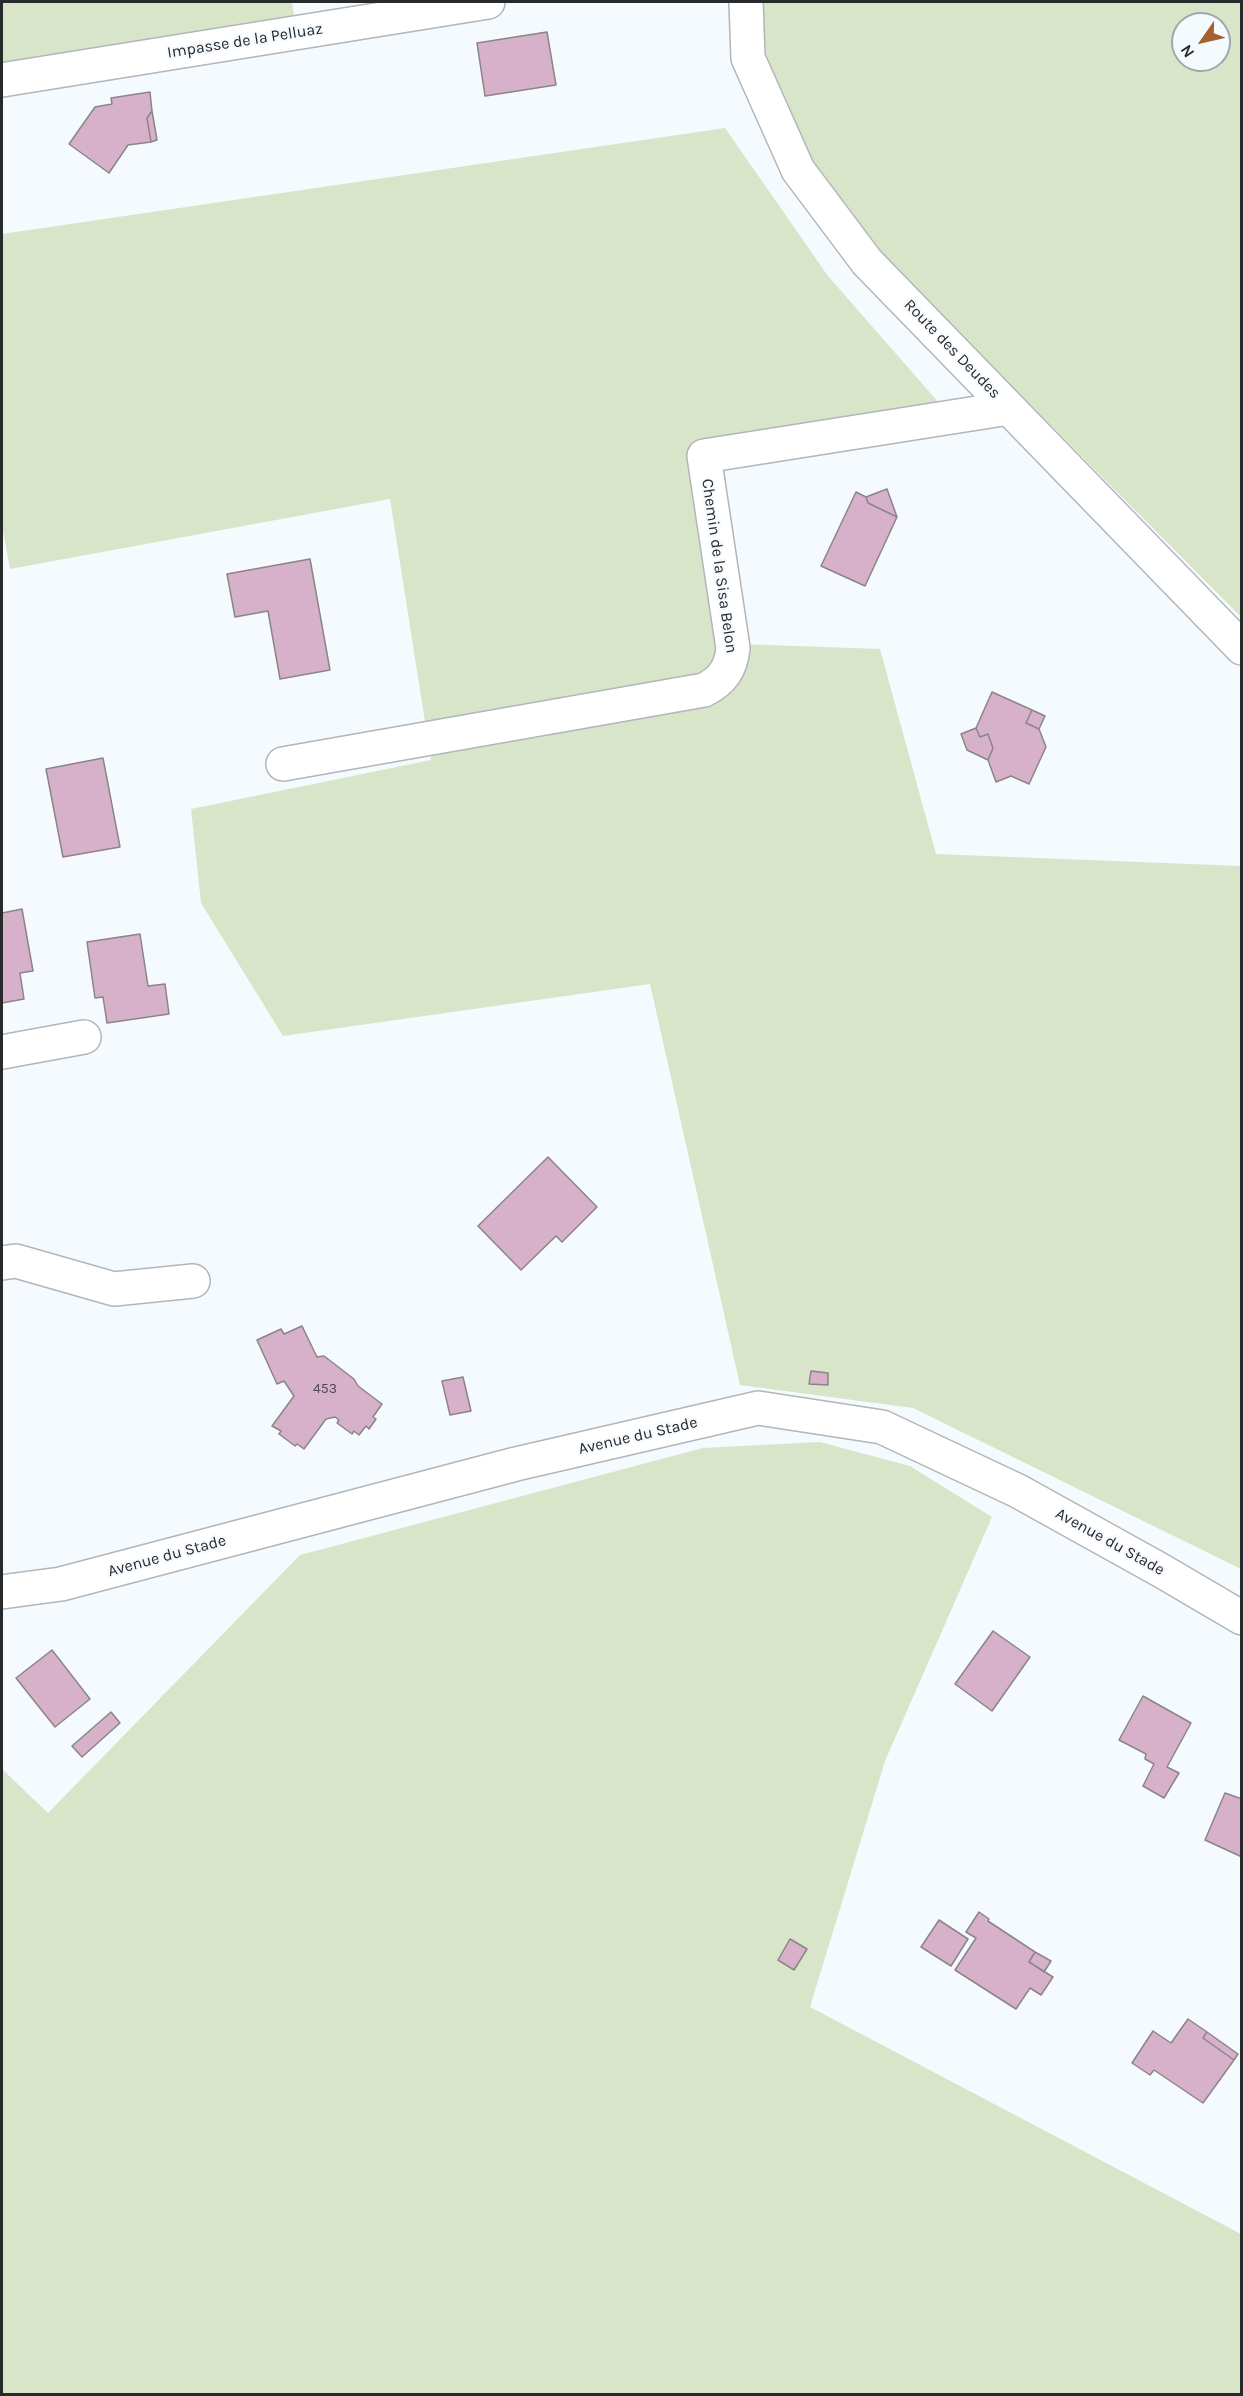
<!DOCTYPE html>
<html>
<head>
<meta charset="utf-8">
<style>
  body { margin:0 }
  #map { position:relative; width:1243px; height:2396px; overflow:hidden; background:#f5fafe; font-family:Karla,sans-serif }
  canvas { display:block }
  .frame { position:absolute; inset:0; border:3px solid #28292b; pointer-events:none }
  .north { position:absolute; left:1171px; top:12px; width:60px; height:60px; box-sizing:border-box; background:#f5fafe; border:2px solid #a3a6aa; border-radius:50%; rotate:236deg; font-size:16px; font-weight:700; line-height:24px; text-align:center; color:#28292b }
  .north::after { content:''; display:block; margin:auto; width:21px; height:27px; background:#a56032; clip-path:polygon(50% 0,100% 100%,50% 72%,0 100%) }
</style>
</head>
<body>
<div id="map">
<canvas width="1243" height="2396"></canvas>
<div class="frame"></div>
<div class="north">N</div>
</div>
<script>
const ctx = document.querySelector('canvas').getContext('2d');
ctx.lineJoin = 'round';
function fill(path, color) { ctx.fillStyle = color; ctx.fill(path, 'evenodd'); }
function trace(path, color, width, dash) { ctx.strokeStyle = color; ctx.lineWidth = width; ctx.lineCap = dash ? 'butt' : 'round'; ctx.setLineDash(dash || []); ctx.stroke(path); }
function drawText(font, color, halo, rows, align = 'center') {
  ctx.font = font + ' Karla,sans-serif'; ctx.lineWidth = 4.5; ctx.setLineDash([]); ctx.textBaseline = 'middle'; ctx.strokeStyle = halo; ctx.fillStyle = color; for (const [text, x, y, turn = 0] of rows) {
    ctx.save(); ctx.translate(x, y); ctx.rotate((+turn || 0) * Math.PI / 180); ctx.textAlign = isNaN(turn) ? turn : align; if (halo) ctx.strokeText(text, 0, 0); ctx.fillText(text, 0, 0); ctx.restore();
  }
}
fill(new Path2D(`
  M2 2H292L296 27 2 69Z
  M760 2H1241V617L866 239 808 156 760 51ZM1183 24H1219V60H1183Z
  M725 128 828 276 940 404 711 450 739 644 880 649 936 854 1241 866V1569L913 1408 740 1385 650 984 283 1036 201 903 191 809 431 760 390 499 10 569 2 526V234Z
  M820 1442 910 1466 992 1517 885 1761 810 2007 1241 2234V2394H2V1769L48 1813 300 1555 703 1448Z`), '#d8e5c8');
const building = new Path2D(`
  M547 32 556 85 485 96 477 43Z
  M150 92 152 111 147 118 151 142 128 145 109 173 69 144 95 107 112 104 111 98Z
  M152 111 157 140 151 142 147 118Z
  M887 489 897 517 868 503 866 497Z
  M856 492 866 497 868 503 897 517 865 586 821 566Z
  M310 559 330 670 280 679 268 611 235 617 227 574Z
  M992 692 1032 710 1026 723 1039 729 1046 747 1029 784 1011 776 996 782 988 760 993 748 988 734 980 737 976 728Z
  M1032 710 1045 716 1039 729 1026 723Z
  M976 728 980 737 988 734 993 748 988 760 967 750 961 734Z
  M103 758 120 847 63 857 46 769Z
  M22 909 33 971 20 973 24 999 2 1003V913Z
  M140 934 148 986 165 984 169 1014 107 1023 103 997 95 998 87 942Z
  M548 1157 597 1207 562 1242 556 1236 521 1270 478 1226Z
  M302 1326 317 1357 324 1356 354 1379 358 1386 382 1404 373 1417 376 1419 369 1429 366 1426 359 1435 354 1431 352 1434 337 1423 339 1420 335 1417 326 1419 304 1449 297 1444 295 1446 279 1434 281 1431 272 1426 294 1396 284 1381 277 1384 257 1340 281 1329 284 1334Z
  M811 1371 828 1373V1385L809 1384Z
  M463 1377 471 1411 450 1415 442 1381Z
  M993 1631 1030 1657 992 1711 955 1684Z
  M52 1650 90 1699 55 1727 16 1678Z
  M1143 1696 1191 1723 1167 1767 1179 1773 1164 1798 1143 1786 1154 1764 1145 1759 1146 1754 1119 1740Z
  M111 1712 120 1723 82 1757 72 1746Z
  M1225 1793 1242 1799V1857L1205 1840Z
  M979 1912 989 1919 988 1921 1035 1952 1029 1962 1053 1977 1041 1995 1030 1988 1016 2009 955 1970 976 1938 966 1932Z
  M939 1920 968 1939 951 1966 921 1947Z
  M790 1939 807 1949 794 1970 778 1960Z
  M1035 1952 1051 1961 1044 1972 1029 1962Z
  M1188 2019 1207 2032 1203 2038 1234 2060 1203 2103 1154 2070 1150 2075 1132 2063 1153 2031 1171 2043Z
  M1207 2032 1238 2054 1234 2060 1203 2038Z`);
fill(building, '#d7b0c9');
trace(building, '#8b8588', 1.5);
const minor = new Path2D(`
  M746 2 748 58 798 170 867 262 1242 648
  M2 80 488 2
  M283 764 704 690C722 681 731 669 733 648L704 456 1009 408
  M2 1052 84 1037
  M2 1263 16 1261 114 1289 193 1281
  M2 1592 61 1584 516 1464 758 1408 882 1427 1018 1491 1162 1571 1242 1618`);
trace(minor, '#b1b6ba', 36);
trace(minor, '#fff', 33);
drawText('14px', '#544b52', null, [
  ["453",325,1389]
]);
drawText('16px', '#28292b', '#f5fafe', [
  ["Impasse de la Pelluaz",245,41,-9],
  ["Route des Deudes",952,349,46],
  ["Chemin de la Sisa Belon",719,566,82],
  ["Avenue du Stade",638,1436,-13],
  ["Avenue du Stade",1110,1542,29],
  ["Avenue du Stade",167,1556,-15]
]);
</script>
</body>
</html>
